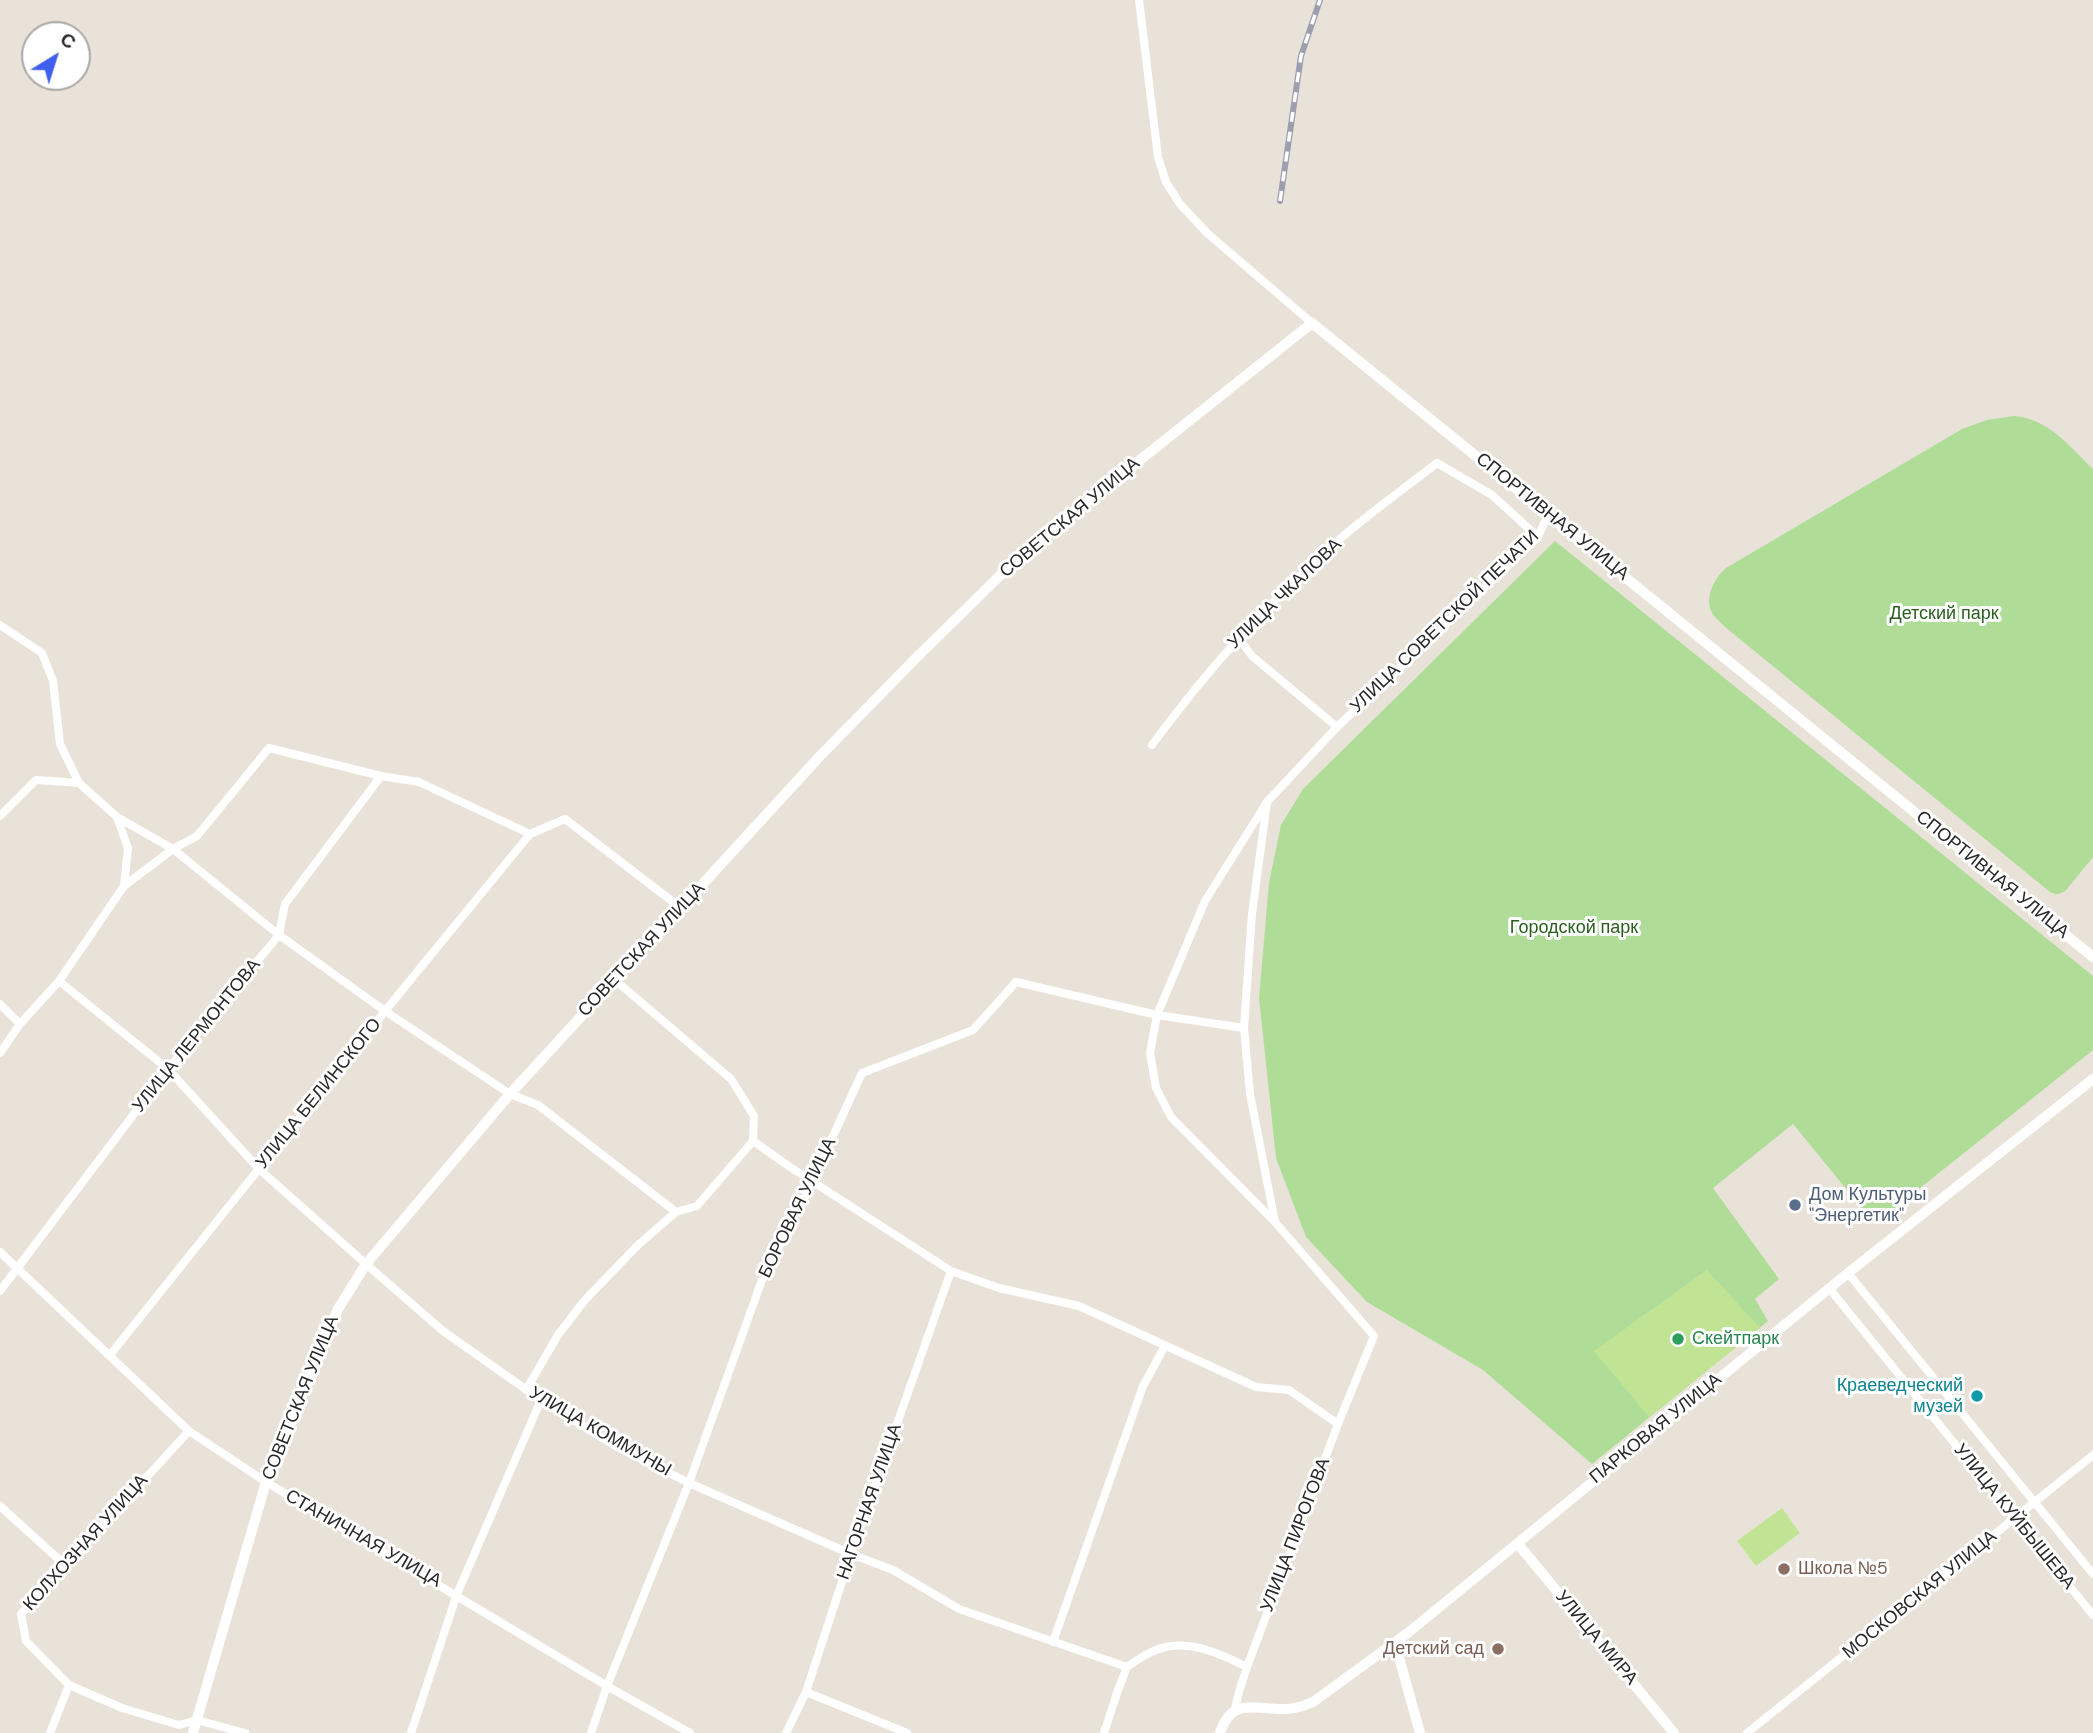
<!DOCTYPE html>
<html>
<head>
<meta charset="utf-8">
<style>
  body { margin:0 }
  #map { position:relative; width:2093px; height:1733px; overflow:hidden; background:#e9e2d9; font-family:"DM Sans",sans-serif }
  canvas { display:block }
  .north { position:absolute; left:21px; top:21px; width:70px; height:70px; box-sizing:border-box; background:#fff; border:2px solid #a9a9a9; border-radius:50%; rotate:38deg; font-size:19px; font-weight:700; line-height:28px; text-align:center; color:#272727 }
  .north::after { content:''; display:block; margin:auto; width:24px; height:32px; background:#415fee; clip-path:polygon(50% 0,100% 100%,50% 72%,0 100%) }
</style>
</head>
<body>
<div id="map">
<canvas width="2093" height="1733"></canvas>
<div class="north">С</div>
</div>
<script>
const ctx = document.querySelector('canvas').getContext('2d');
ctx.lineJoin = 'round';
function fill(path, color) { ctx.fillStyle = color; ctx.fill(path, 'evenodd'); }
function trace(path, color, width, dash) { ctx.strokeStyle = color; ctx.lineWidth = width; ctx.lineCap = dash ? 'butt' : 'round'; ctx.setLineDash(dash || []); ctx.stroke(path); }
function drawText(font, color, halo, rows, align = 'center') {
  ctx.font = font + ' "DM Sans",sans-serif'; ctx.lineWidth = 6; ctx.setLineDash([]); ctx.textBaseline = 'middle'; ctx.strokeStyle = halo; ctx.fillStyle = color; for (const [text, x, y, turn = 0] of rows) {
    ctx.save(); ctx.translate(x, y); ctx.rotate((+turn || 0) * Math.PI / 180); ctx.textAlign = isNaN(turn) ? turn : align; if (halo) ctx.strokeText(text, 0, 0); ctx.fillText(text, 0, 0); ctx.restore();
  }
}
fill(new Path2D(`
  M2014 416C2049 419 2069 446 2093 469V857L2067 889C2062 894 2056 896 2050 892L1736 636C1729 630 1721 624 1715 617 1702 602 1713 579 1726 568L1962 429 1987 420Z
  M1555 541 2093 976V1050L1875 1224 1793 1124 1713 1188 1779 1279 1755 1299 1768 1321 1592 1464 1483 1370 1367 1302 1306 1237 1276 1158 1259 998 1269 883 1281 825 1303 789Z`), '#afdd98');
fill(new Path2D(`
  M1707 1270 1760 1328 1649 1417 1594 1351Z
  M1782 1508 1800 1533 1756 1566 1737 1541Z`), '#c1e494');
trace(new Path2D(`
  M1139 0 1158 157 1166 182 1180 204 1207 233 1312 323
  M0 625 42 653 53 681 60 744 79 783 36 780 0 816
  M1238 637 1252 656 1337 727
  M1152 745C1207 670 1270 600 1340 539 1371 512 1405 488 1437 463L1492 495 1538 537
  M79 783 117 817 173 849 279 935 385 1011 510 1094 538 1105 676 1212
  M117 817 128 848 124 886
  M615 980 731 1079 754 1116 753 1141
  M59 981 168 1069 259 1169 366 1264 443 1331 541 1400 619 1448 689 1483 851 1554 893 1570 959 1609 1127 1667C1136 1661 1145 1654 1156 1650 1186 1637 1220 1654 1247 1667
  M0 1004 20 1024
  M0 1053 20 1024 59 981 124 886 173 849 197 836 269 748 381 776 419 782 530 834 565 819 681 908
  M753 1141 790 1167 951 1271 999 1288 1079 1306 1256 1387 1289 1390 1338 1424
  M1275 1222 1171 1117 1156 1088 1150 1053 1157 1015 1205 901 1267 802 1337 727 1538 537 1548 514
  M0 1252 189 1431 266 1482 607 1686 690 1733
  M1848 1273 2093 1574
  M1829 1288 2093 1615
  M0 1291 168 1069 279 935 285 904 381 776
  M110 1355 385 1011 530 834
  M526 1390 558 1335 584 1301 638 1245 676 1212 697 1206 753 1141
  M0 1506 65 1565
  M1053 1642 1143 1386 1165 1346
  M69 1685 122 1708 179 1725 197 1720 245 1733
  M806 1692 907 1733
  M1235 1709 1239 1692 1247 1667 1338 1424 1374 1336 1275 1222 1250 1094 1244 1028 1252 914 1267 802
  M50 1733 69 1685 26 1641 21 1614 189 1431
  M411 1733 457 1594 541 1400
  M591 1733 607 1686 689 1483 762 1280 813 1180 862 1073 973 1030 1016 982 1157 1015 1244 1028
  M786 1733 806 1692 851 1554 951 1271
  M1104 1733 1118 1690 1127 1667
  M1747 1733 2093 1455`), '#fff', 8);
trace(new Path2D(`
  M1518 1544 1674 1733
  M1395 1643 1420 1733
  M193 1733 266 1482 338 1309 366 1264 510 1094 821 755 917 657 1022 554 1312 323 2093 957
  M1220 1733C1232 1696 1255 1710 1285 1709 1295 1709 1304 1706 1313 1702L1409 1632 1848 1273 2093 1079`), '#fff', 10);
const rail = new Path2D(`
  M1280 201 1301 56 1320 0`);
trace(rail, '#9d9fb1', 6);
trace(rail, '#fff', 3.5, [10]);
for (const [x, y, r, color] of [
  [1795,1205,7,"#5c6f8a"],
  [1678,1339,7,"#2e9e5b"],
  [1977,1396,7,"#0f9aa8"],
  [1784,1569,7,"#8d6e63"],
  [1498,1649,7,"#8d6e63"]
]) { const dot = new Path2D(); dot.arc(x, y, r, 0, 2 * Math.PI); ctx.fillStyle = color; ctx.fill(dot); trace(dot, '#fff', 2.5); }
drawText('18px', '#272727', '#fff', [
  ["СПОРТИВНАЯ УЛИЦА",1552,517,39],
  ["СОВЕТСКАЯ УЛИЦА",1070,518,-40],
  ["УЛИЦА ЧКАЛОВА",1285,594,-44],
  ["УЛИЦА СОВЕТСКОЙ ПЕЧАТИ",1445,622,-44],
  ["СПОРТИВНАЯ УЛИЦА",1992,875,39],
  ["СОВЕТСКАЯ УЛИЦА",642,950,-47],
  ["УЛИЦА ЛЕРМОНТОВА",197,1036,-51],
  ["УЛИЦА БЕЛИНСКОГО",319,1094,-51],
  ["БОРОВАЯ УЛИЦА",798,1208,-64],
  ["СОВЕТСКАЯ УЛИЦА",301,1398,-68],
  ["ПАРКОВАЯ УЛИЦА",1656,1429,-39],
  ["УЛИЦА КОММУНЫ",600,1432,30],
  ["НАГОРНАЯ УЛИЦА",870,1502,-71],
  ["УЛИЦА КУЙБЫШЕВА",2014,1517,51],
  ["УЛИЦА ПИРОГОВА",1296,1535,-69],
  ["СТАНИЧНАЯ УЛИЦА",363,1539,30],
  ["КОЛХОЗНАЯ УЛИЦА",86,1543,-48],
  ["МОСКОВСКАЯ УЛИЦА",1920,1595,-39],
  ["УЛИЦА МИРА",1596,1638,50]
]);
drawText('18px', '#2a5e1d', '#fff', [
  ["Детский парк",1944,614],
  ["Городской парк",1574,928]
]);
drawText('18px', '#4e5e75', '#fff', [
  ["Дом Культуры",1809,1195],
  ["\"Энергетик\"",1809,1216]
], 'left');
drawText('18px', '#27864d', '#fff', [
  ["Скейтпарк",1692,1339]
], 'left');
drawText('18px', '#0d838f', '#fff', [
  ["Краеведческий",1963,1386],
  ["музей",1963,1407]
], 'right');
drawText('18px', '#785e54', '#fff', [
  ["Школа №5",1798,1569],
  ["Детский сад",1484,1649,"right"]
], 'left');
</script>
</body>
</html>
